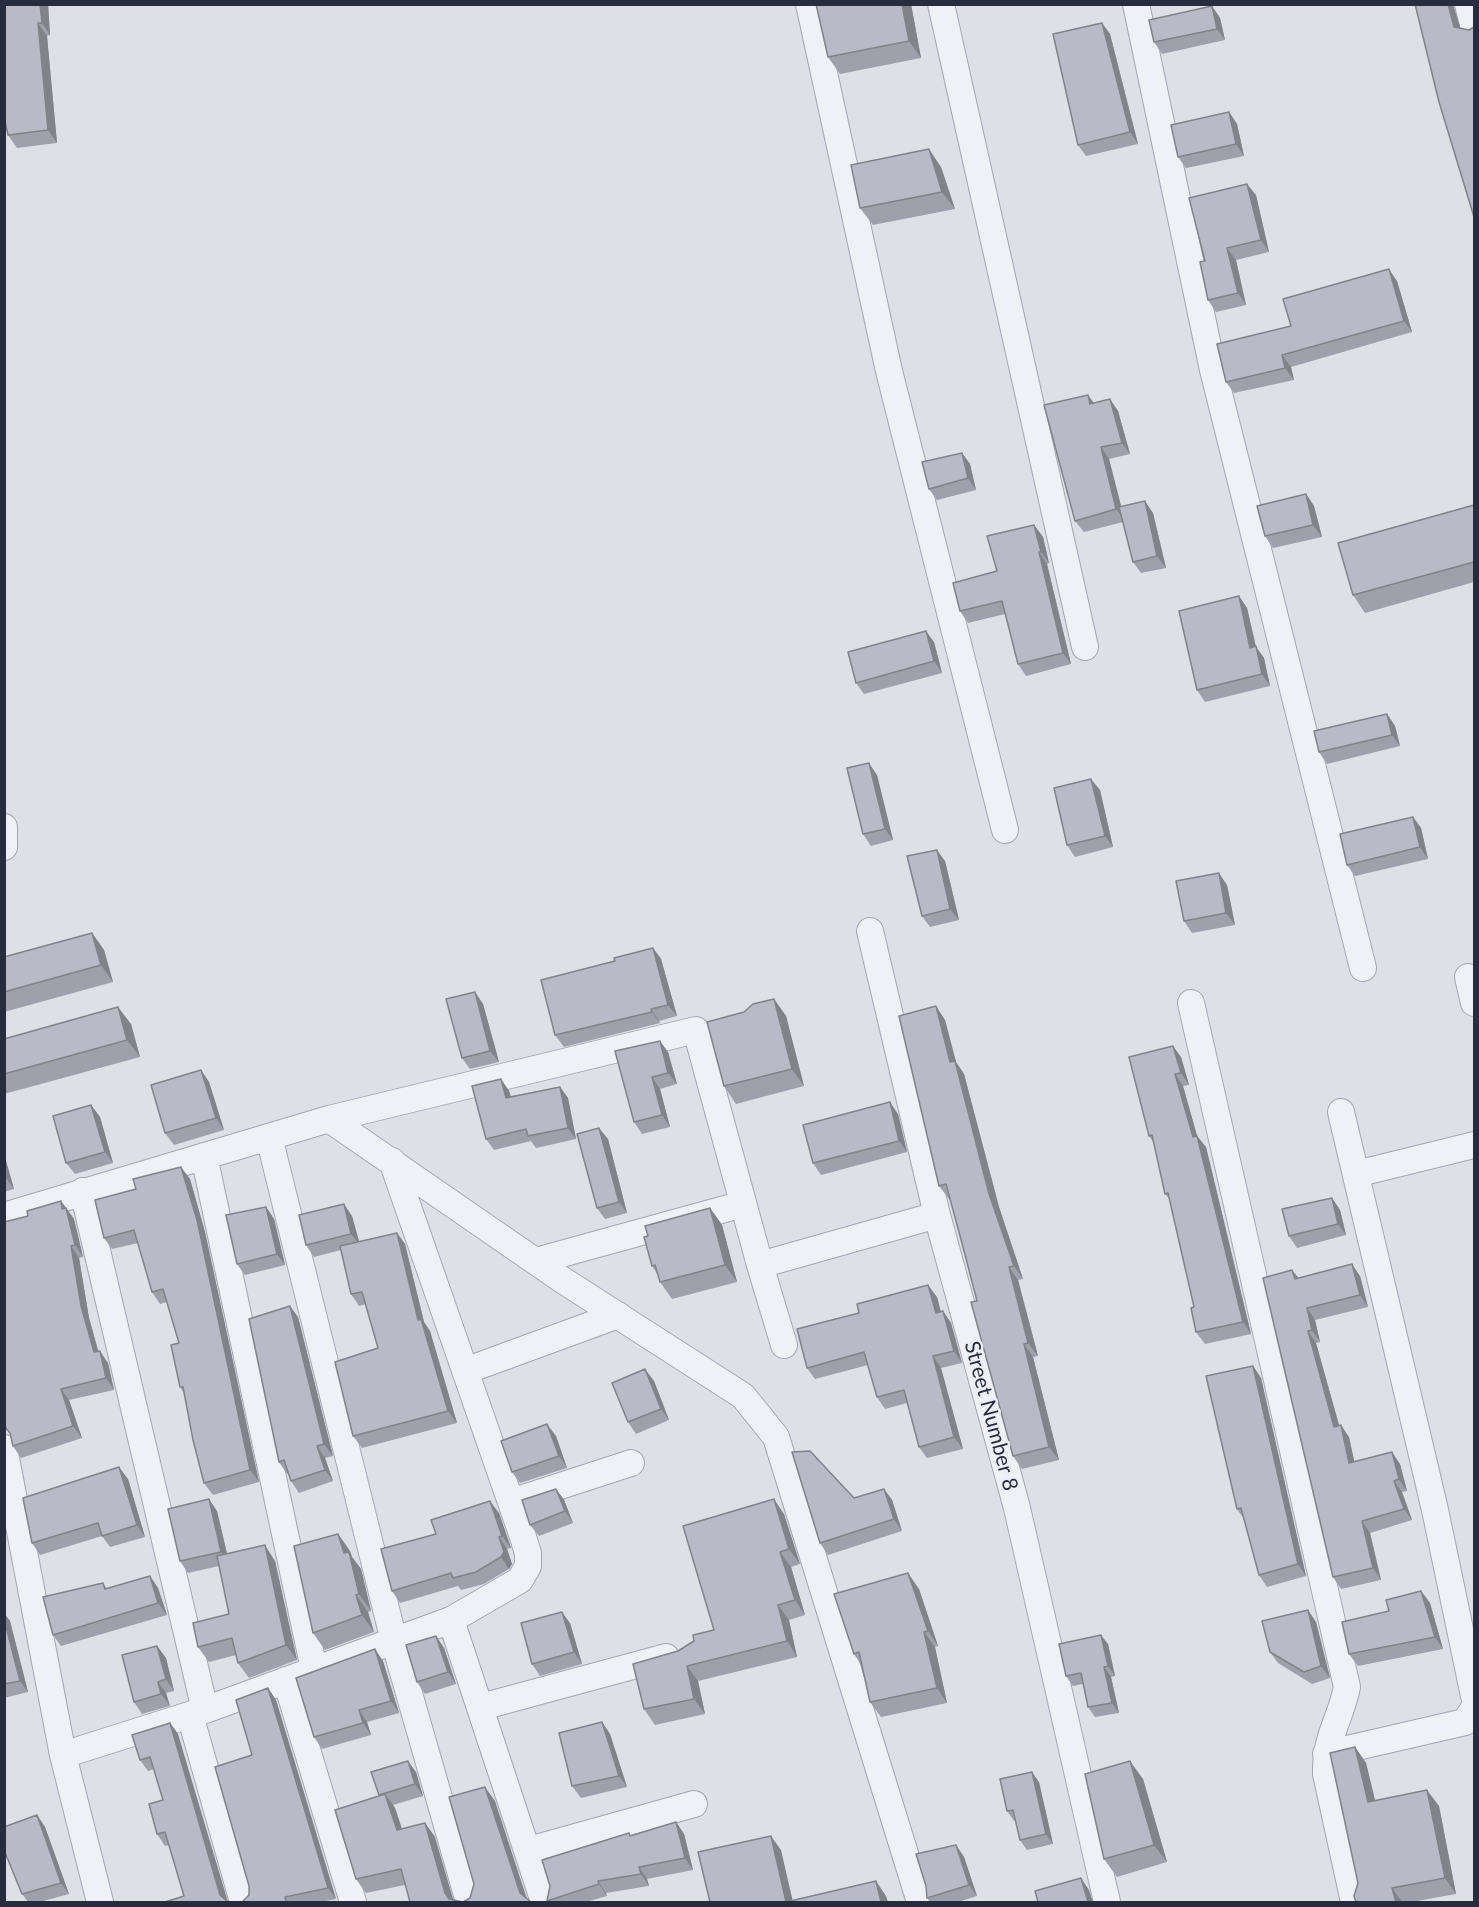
<!DOCTYPE html>
<html>
<head>
<meta charset="utf-8">
<style>
  body { margin:0 }
  #map { position:relative; width:1479px; height:1907px; overflow:hidden; background:#dee0e8; font-family:Lato,sans-serif }
  canvas { display:block }
  .frame { position:absolute; inset:0; border:6px solid #272c3e; pointer-events:none }
</style>
</head>
<body>
<div id="map">
<canvas width="1479" height="1907"></canvas>
<div class="frame"></div>
</div>
<script>
const ctx = document.querySelector('canvas').getContext('2d');
ctx.lineJoin = 'round';
function trace(path, color, width, dash) { ctx.strokeStyle = color; ctx.lineWidth = width; ctx.lineCap = dash ? 'butt' : 'round'; ctx.setLineDash(dash || []); ctx.stroke(path); }
function fill(path, color) { ctx.fillStyle = color; ctx.fill(path, 'evenodd'); }
function drawText(font, color, halo, rows, align = 'center') {
  ctx.font = font + ' Lato,sans-serif'; ctx.lineWidth = 5; ctx.setLineDash([]); ctx.textBaseline = 'middle'; ctx.strokeStyle = halo; ctx.fillStyle = color; for (const [text, x, y, turn = 0] of rows) {
    ctx.save(); ctx.translate(x, y); ctx.rotate((+turn || 0) * Math.PI / 180); ctx.textAlign = isNaN(turn) ? turn : align; if (halo) ctx.strokeText(text, 0, 0); ctx.fillText(text, 0, 0); ctx.restore();
  }
}
const street = new Path2D(`
  M809 4 889 371 1005 830
  M941 4 1085 647
  M1136 4 1213 370 1363 968
  M1468 4 1474 29
  M4 827V847
  M870 931 937 1215 1017 1508 1107 1902
  M1468 977 1474 1003
  M1191 1003 1347 1687C1340 1721 1325 1737 1326 1774L1354 1902
  M1341 1112 1435 1510 1474 1696
  M329 1119 696 1030 760 1265 937 1215
  M269 1137 394 1641 469 1902
  M204 1156 314 1669
  M1356 1174 1474 1145
  M83 1191 205 1710
  M4 1216 329 1119 561 1279 743 1396 776 1437 920 1902
  M536 1261 743 1204
  M760 1265 784 1345
  M465 1371 618 1315
  M4 1448 63 1755 100 1902
  M511 1502 631 1463
  M451 1620 544 1902
  M286 1680 353 1902
  M481 1707 666 1657
  M190 1715 243 1902
  M1326 1754 1465 1722 1474 1708
  M63 1755 205 1710 451 1620 520 1580 528 1566V1553L522 1534 392 1161
  M529 1850 694 1804`);
trace(street, '#a3a6b2', 28);
trace(street, '#f0f1f6', 26);
fill(new Path2D(`
  M4 4H48L50 35 47 36 57 143 17 148 8 135Z
  M816 4H911L921 58 840 74 828 57Z
  M1212 6 1220 18 1225 40 1162 54 1154 42Z
  M1102 23 1110 34 1138 144 1086 156 1078 145Z
  M1229 112 1237 124 1244 156 1186 168 1178 157Z
  M941 167 955 209 873 225 860 208Z
  M1256 195 1269 252 1236 260 1246 305 1216 312 1208 300 1205 261Z
  M1397 281 1412 332 1291 367 1294 380 1234 393 1226 382 1291 326Z
  M1094 403 1118 411 1130 454 1109 459 1121 507 1153 513 1166 568 1141 573 1133 562 1123 522 1084 532 1075 521Z
  M962 453 970 464 976 490 937 500 929 489Z
  M1306 494 1314 506 1322 537 1273 548 1265 536Z
  M1474 505V582L1365 613 1353 595Z
  M1034 525 1043 537 1049 563 1047 564 1071 664 1026 676 1018 664 1005 614 968 623 960 611 997 571Z
  M1239 596 1247 608 1256 647 1264 658 1270 686 1205 702 1197 690Z
  M934 642 942 673 864 694 856 683Z
  M1387 714 1395 726 1400 746 1327 764 1319 752Z
  M877 775 893 840 871 846 863 834Z
  M1100 790 1113 847 1075 857 1067 845Z
  M1413 817 1421 828 1428 859 1355 876 1347 865Z
  M945 861 959 920 930 927 922 916Z
  M1227 885 1235 925 1192 933 1184 921Z
  M92 933 104 950 113 982 4 1012V957Z
  M653 948 661 959 677 1016 659 1021 660 1023 564 1047 555 1035 615 961Z
  M475 992 483 1004 499 1062 470 1069 462 1058Z
  M774 999 786 1016 804 1086 736 1104 724 1086 744 1012Z
  M945 1020 956 1062 964 1074 999 1207 1023 1279 1018 1280 1038 1356 1033 1357 1059 1460 1022 1469 1013 1456 977 1301 950 1198 949 1199 939 1186Z
  M131 1024 140 1057 4 1094V1039Z
  M615 1051 668 1052 677 1084 660 1089 670 1127 642 1134 634 1122Z
  M1181 1057 1189 1085 1183 1086 1197 1136 1206 1147 1251 1334 1205 1344 1196 1332 1194 1307 1170 1200 1165 1194 1154 1143 1149 1136Z
  M201 1070 209 1082 224 1130 174 1145 165 1133Z
  M501 1079 509 1091 511 1096 560 1087 568 1098 576 1139 536 1148 531 1141 494 1150 486 1139Z
  M91 1105 100 1117 113 1163 75 1174 66 1163Z
  M898 1114 907 1152 821 1175 813 1163Z
  M608 1139 627 1213 605 1219 597 1208Z
  M4 1154 14 1189 4 1192Z
  M190 1179 205 1232 259 1482 213 1495 204 1483 184 1393 180 1387 179 1343 167 1302 160 1304 152 1292 138 1243 112 1249 104 1238Z
  M1332 1198 1340 1210 1346 1235 1297 1248 1289 1236Z
  M61 1201 74 1219 83 1257 79 1258 89 1318 98 1351 108 1363 114 1390 69 1400 82 1438 21 1458 13 1446 11 1435 4 1426 28 1216Z
  M266 1207 274 1219 285 1265 245 1275 237 1264Z
  M710 1208 722 1225 737 1282 672 1299 660 1282 658 1275 652 1266 648 1236Z
  M352 1216 359 1242 397 1233 405 1244 424 1322 430 1331 457 1423 362 1448 353 1436 378 1348 366 1304 359 1306 351 1294 341 1250 314 1257 306 1245Z
  M1360 1276 1368 1307 1315 1320 1320 1342 1316 1343 1339 1426 1349 1437 1354 1461 1400 1464 1407 1491 1402 1492 1412 1520 1370 1533 1381 1580 1341 1589 1333 1577 1299 1278Z
  M937 1297 941 1312 943 1311 951 1323 962 1363 941 1368 963 1449 927 1458 919 1447 907 1403 885 1409 877 1397 868 1365 815 1379 807 1368Z
  M298 1317 333 1456 325 1458 333 1481 299 1493 291 1481 289 1473 287 1474 279 1462Z
  M1253 1366 1261 1378 1306 1576 1267 1587 1259 1575 1244 1519 1237 1509Z
  M654 1381 669 1420 636 1434 628 1422Z
  M556 1436 567 1468 520 1483 512 1472Z
  M128 1479 145 1537 110 1547 102 1536 40 1555 32 1543Z
  M556 1489 564 1500 573 1523 539 1536 530 1525Z
  M884 1489 892 1500 902 1531 828 1555 820 1543 854 1498Z
  M217 1511 227 1553 275 1561 297 1660 249 1678 238 1663 236 1655 209 1662 198 1647 229 1614 219 1566 188 1573 180 1561Z
  M499 1513 511 1548 507 1549 512 1564 509 1569 484 1584 461 1590 458 1586 400 1603 392 1591 436 1534Z
  M784 1514 800 1564 791 1567 805 1615 789 1620 797 1657 698 1681 705 1714 655 1725 644 1709 678 1651 714 1630Z
  M338 1534 350 1551 352 1557 361 1569 371 1611 368 1612 374 1632 325 1650 313 1633Z
  M150 1576 158 1588 167 1615 61 1646 53 1635 103 1583 107 1589Z
  M919 1589 938 1646 935 1647 947 1703 881 1717 870 1702 862 1666 854 1654Z
  M1421 1591 1430 1603 1443 1649 1358 1666 1349 1654 1389 1611Z
  M4 1613 10 1621 28 1692 4 1698Z
  M1316 1622 1330 1678 1312 1684 1278 1663 1270 1652Z
  M570 1623 582 1664 540 1676 532 1664Z
  M436 1636 444 1648 456 1684 425 1694 417 1682Z
  M1108 1644 1115 1676 1111 1677 1119 1713 1095 1717 1088 1707 1083 1684 1073 1686 1066 1676Z
  M157 1646 166 1658 174 1691 166 1693 170 1706 142 1714 134 1702Z
  M383 1661 399 1713 367 1722 371 1735 322 1749 314 1737Z
  M268 1688 276 1700 336 1899 321 1902H242L249 1895 252 1755Z
  M602 1722 610 1734 627 1787 581 1798 572 1786Z
  M170 1723 178 1734 184 1896 169 1845 165 1846 157 1834 163 1800 154 1769 148 1771 140 1760Z
  M1355 1747 1366 1763 1375 1800 1439 1806 1456 1894 1412 1902H1356L1358 1883Z
  M416 1772 423 1796 393 1805 395 1808 402 1829 425 1823 435 1837 410 1902 405 1885 366 1893 356 1879 379 1796Z
  M1143 1779 1167 1862 1117 1877 1104 1859Z
  M1039 1782 1053 1844 1027 1850 1020 1840 1015 1820 1014 1821 1007 1811Z
  M37 1815 45 1827 69 1894 40 1902H28L22 1894Z
  M676 1822 684 1834 693 1870 647 1879 649 1886 606 1893 607 1896 586 1902H548L547 1901 631 1835Z
  M956 1845 964 1857 977 1896 958 1902H930L927 1898Z`), '#9ea1ab');
fill(new Path2D(`
  M40 4H48L50 35 42 23Z
  M902 4H911L921 58 909 41Z
  M1448 4H1453L1464 40 1454 27Z
  M1212 6 1220 18 1225 40 1217 29Z
  M38 23 47 36 57 143 48 130Z
  M1102 23 1110 34 1138 144 1130 132Z
  M1229 112 1237 124 1244 156 1236 144Z
  M929 149 941 167 955 209 942 192Z
  M1247 184 1256 195 1269 252 1261 240Z
  M1227 248 1236 260 1246 305 1238 293Z
  M1389 269 1397 281 1412 332 1404 321Z
  M1282 355 1291 367 1294 380 1285 368Z
  M1088 395 1096 406 1090 404Z
  M1110 399 1118 411 1130 454 1122 443Z
  M1101 447 1109 459 1125 521 1116 509Z
  M962 453 970 464 976 490 968 478Z
  M1306 494 1314 506 1322 537 1313 525Z
  M1145 501 1153 513 1166 568 1157 556Z
  M1034 525 1043 537 1049 563 1041 552Z
  M1039 552 1047 564 1071 664 1063 653Z
  M1239 596 1247 608 1256 647 1264 658 1270 686 1262 674 1250 648Z
  M926 631 934 642 942 673 934 661Z
  M1387 714 1395 726 1400 746 1392 735Z
  M869 763 877 775 893 840 885 829Z
  M1091 779 1100 790 1113 847 1105 836Z
  M1413 817 1421 828 1428 859 1420 847Z
  M937 850 945 861 959 920 950 909Z
  M1219 873 1227 885 1235 925 1226 913Z
  M92 933 104 950 113 982 101 965Z
  M653 948 661 959 677 1016 668 1005Z
  M475 992 483 1004 499 1062 490 1051Z
  M774 999 786 1016 804 1086 792 1069Z
  M936 1006 945 1020 956 1062 964 1074 999 1207 1023 1279 1014 1266 989 1194 950 1062Z
  M118 1007 131 1024 140 1057 127 1040Z
  M651 1009 659 1021 660 1023 652 1012Z
  M660 1041 668 1052 677 1084 668 1073Z
  M1173 1046 1181 1057 1189 1085 1181 1073Z
  M201 1070 209 1082 224 1130 216 1118Z
  M1175 1074 1183 1086 1198 1139 1197 1136 1206 1147 1251 1334 1243 1322 1193 1137Z
  M652 1077 660 1089 670 1127 662 1115Z
  M501 1079 509 1091 514 1109 506 1098Z
  M560 1087 568 1098 576 1139 568 1128Z
  M890 1102 898 1114 907 1152 899 1141Z
  M91 1105 100 1117 113 1163 105 1152Z
  M599 1128 608 1139 627 1213 619 1202Z
  M4 1154 14 1189 6 1178 4 1172Z
  M181 1167 190 1179 205 1232 259 1482 250 1470Z
  M1332 1198 1340 1210 1346 1235 1338 1224Z
  M61 1201 74 1219 83 1257 75 1245Z
  M344 1204 352 1216 360 1245 351 1234Z
  M266 1207 274 1219 285 1265 277 1254Z
  M710 1208 722 1225 737 1282 725 1265Z
  M397 1233 405 1244 424 1322 430 1331 457 1423 448 1411 418 1320Z
  M71 1246 79 1258 89 1318 102 1364 94 1352 81 1306Z
  M1352 1264 1360 1276 1368 1307 1360 1295Z
  M1009 1267 1018 1280 1038 1356 1028 1343Z
  M1292 1270 1301 1281 1295 1279Z
  M928 1285 937 1297 944 1325 936 1313Z
  M290 1306 298 1317 333 1456 324 1444Z
  M1307 1308 1315 1320 1320 1342 1312 1330Z
  M943 1311 951 1323 962 1363 954 1351Z
  M1308 1331 1316 1343 1343 1439 1334 1427Z
  M1024 1344 1033 1357 1059 1460 1049 1447Z
  M100 1351 108 1363 114 1390 106 1378Z
  M933 1356 941 1368 963 1449 954 1437Z
  M1253 1366 1261 1378 1306 1576 1298 1564Z
  M645 1369 654 1381 669 1420 661 1409Z
  M61 1389 69 1400 82 1438 73 1426Z
  M547 1424 556 1436 567 1468 559 1456Z
  M1341 1425 1349 1437 1357 1474 1349 1463Z
  M317 1446 325 1458 333 1481 325 1470Z
  M1392 1452 1400 1464 1407 1491 1399 1479Z
  M119 1467 128 1479 145 1537 137 1525Z
  M1394 1481 1402 1492 1412 1520 1404 1509Z
  M556 1489 564 1500 573 1523 565 1511Z
  M884 1489 892 1500 902 1531 894 1519Z
  M209 1499 217 1511 229 1563 221 1552Z
  M774 1499 784 1514 800 1564 789 1549Z
  M490 1501 499 1513 511 1548 502 1536Z
  M1362 1521 1370 1533 1381 1580 1373 1568Z
  M338 1534 350 1551 352 1557 361 1569 371 1611 359 1594 344 1553Z
  M499 1537 507 1549 512 1564 509 1569 501 1557Z
  M265 1545 275 1561 297 1660 286 1645Z
  M780 1552 791 1567 805 1615 795 1600Z
  M908 1573 919 1589 938 1646 928 1631Z
  M150 1576 158 1588 167 1615 158 1603Z
  M1421 1591 1430 1603 1443 1649 1435 1637Z
  M356 1595 368 1612 374 1632 362 1615Z
  M778 1605 789 1620 797 1657 787 1641Z
  M1308 1610 1316 1622 1330 1678 1321 1666Z
  M562 1612 570 1623 582 1664 574 1652Z
  M4 1613 10 1621 28 1692 20 1681 4 1619Z
  M924 1632 935 1647 947 1703 937 1688Z
  M1101 1635 1108 1644 1115 1676 1108 1666Z
  M436 1636 444 1648 456 1684 448 1672Z
  M157 1646 166 1658 174 1691 166 1679Z
  M375 1649 383 1661 399 1713 391 1701Z
  M687 1666 698 1681 705 1714 694 1699Z
  M1104 1667 1111 1677 1119 1713 1112 1703Z
  M158 1682 166 1693 170 1706 161 1694Z
  M268 1688 276 1700 336 1899 328 1888Z
  M359 1710 367 1722 371 1735 363 1723Z
  M602 1722 610 1734 627 1787 619 1776Z
  M170 1723 178 1734 228 1902 220 1895Z
  M1355 1747 1366 1763 1379 1817 1368 1802Z
  M408 1761 416 1772 423 1796 415 1784Z
  M1130 1761 1143 1779 1167 1862 1154 1845Z
  M1032 1772 1039 1782 1053 1844 1046 1834Z
  M485 1787 495 1801 528 1902 520 1893Z
  M1427 1790 1439 1806 1456 1894 1445 1878Z
  M385 1794 395 1808 407 1844 397 1830Z
  M37 1815 45 1827 69 1894 61 1883Z
  M676 1822 684 1834 693 1870 685 1858Z
  M425 1823 435 1837 454 1902H452L445 1893Z
  M771 1836 781 1850 793 1902H786Z
  M956 1845 964 1857 977 1896 969 1885Z
  M639 1867 647 1879 649 1886 641 1874Z
  M1081 1878 1089 1890 1093 1902H1088Z
  M598 1881 606 1893 607 1896 599 1884Z
  M876 1881 886 1896 888 1902H881Z
  M1392 1888 1402 1902H1396Z`), '#81838b');
const building = new Path2D(`
  M4 4H40L42 23H38L48 130 8 135 4 116Z
  M816 4H902L909 41 828 57Z
  M1415 4H1448L1454 27 1469 30 1474 27V217L1439 102Z
  M1212 6 1217 29 1154 42 1149 20Z
  M1102 23 1130 132 1078 145 1053 34Z
  M1229 112 1236 144 1178 157 1171 125Z
  M929 149 942 192 860 208 851 165Z
  M1247 184 1261 240 1227 248 1238 293 1208 300 1200 262 1205 261 1189 198Z
  M1389 269 1404 321 1282 355 1285 368 1226 382 1217 344 1291 326 1283 299Z
  M1088 395 1090 404 1110 399 1122 443 1101 447 1116 509 1075 521 1044 405Z
  M962 453 968 478 929 489 922 462Z
  M1306 494 1313 525 1265 536 1257 506Z
  M1145 501 1157 556 1133 562 1119 507Z
  M1474 505V562L1353 595 1338 543Z
  M1034 525 1041 552H1039L1063 653 1018 664 1002 601 960 611 953 583 997 571 987 536Z
  M1239 596 1250 648 1256 646 1262 674 1197 690 1179 611Z
  M926 631 934 661 856 683 848 652Z
  M1387 714 1392 735 1319 752 1314 731Z
  M869 763 885 829 863 834 847 768Z
  M1091 779 1105 836 1067 845 1054 788Z
  M1413 817 1420 847 1347 865 1340 834Z
  M937 850 950 909 922 916 907 856Z
  M1219 873 1226 913 1184 921 1176 881Z
  M92 933 101 965 4 992V957Z
  M653 948 668 1005 651 1009 652 1012 555 1035 541 980 615 961 614 958Z
  M475 992 490 1051 462 1058 446 999Z
  M774 999 792 1069 724 1086 707 1022 744 1012 753 1004Z
  M936 1006 950 1062 955 1061 989 1194 1014 1266 1009 1267 1028 1343 1024 1344 1049 1447 1013 1456 971 1302 977 1301 963 1247 946 1184 939 1186 899 1016Z
  M118 1007 127 1040 4 1074V1039Z
  M660 1041 668 1073 652 1077 662 1115 634 1122 615 1051Z
  M1173 1046 1181 1073 1175 1074 1193 1137 1197 1136 1243 1322 1196 1332 1191 1308 1194 1307 1168 1193 1165 1194 1152 1135 1149 1136 1129 1057Z
  M201 1070 216 1118 165 1133 151 1085Z
  M501 1079 506 1098 560 1087 568 1128 528 1136 526 1129 486 1139 472 1086Z
  M890 1102 899 1141 813 1163 803 1125Z
  M91 1105 105 1152 66 1163 53 1116Z
  M599 1128 619 1202 597 1208 577 1134Z
  M181 1167 197 1220 250 1470 204 1483 193 1440 183 1387H180L171 1345 179 1343 163 1289 152 1292 134 1230 104 1238 95 1200 136 1189 133 1179Z
  M1332 1198 1338 1224 1289 1236 1282 1209Z
  M61 1201 62 1209 66 1208 75 1245 71 1246 81 1306 94 1352 100 1351 106 1378 61 1389 73 1426 13 1446 10 1433 4 1426V1222L28 1216 27 1211Z
  M344 1204 351 1234 306 1245 299 1215Z
  M266 1207 277 1254 237 1264 226 1215Z
  M710 1208 725 1265 660 1282 655 1265 652 1266 644 1237 648 1236 645 1226Z
  M397 1233 418 1320 421 1319 448 1411 353 1436 335 1362 378 1348 362 1292 351 1294 340 1246Z
  M1352 1264 1360 1295 1307 1308 1312 1330 1308 1331 1334 1427 1341 1425 1349 1463 1392 1452 1399 1479 1394 1481 1404 1509 1362 1521 1373 1568 1333 1577 1263 1278 1292 1270 1295 1279Z
  M928 1285 936 1313 943 1311 954 1351 933 1356 954 1437 919 1447 904 1390 877 1397 864 1352 807 1368 797 1329 859 1313 857 1304Z
  M290 1306 324 1444 317 1446 325 1470 291 1481 284 1460 279 1462 249 1319Z
  M1253 1366 1298 1564 1259 1575 1241 1508 1237 1509 1206 1376Z
  M645 1369 661 1409 628 1422 612 1383Z
  M547 1424 559 1456 512 1472 501 1441Z
  M810 1451 854 1498 884 1489 894 1519 820 1543 792 1452Z
  M119 1467 137 1525 102 1536 98 1523 32 1543 23 1498Z
  M556 1489 565 1511 530 1525 522 1500Z
  M209 1499 221 1552 180 1561 168 1509Z
  M774 1499 789 1549 780 1552 795 1600 778 1605 787 1641 687 1666 694 1699 644 1709 633 1664 678 1651 694 1641 693 1635 714 1630 683 1526Z
  M490 1501 502 1536 499 1537 504 1552 501 1557 476 1572 453 1578 451 1573 392 1591 381 1549 436 1534 431 1520Z
  M338 1534 344 1553 349 1552 359 1594 356 1595 362 1615 313 1633 294 1546Z
  M265 1545 286 1645 238 1663 232 1638 198 1647 193 1623 229 1614 217 1556Z
  M908 1573 928 1631 924 1632 937 1688 870 1702 859 1652 854 1654 834 1594Z
  M150 1576 158 1603 53 1635 43 1597 103 1583 105 1589Z
  M1421 1591 1435 1637 1349 1654 1342 1622 1389 1611 1386 1600Z
  M1308 1610 1321 1666 1304 1672 1270 1652 1262 1621Z
  M562 1612 574 1652 532 1664 521 1623Z
  M4 1619 20 1681 4 1684Z
  M1101 1635 1108 1666 1104 1667 1112 1703 1088 1707 1081 1673 1066 1676 1059 1644Z
  M436 1636 448 1672 417 1682 406 1645Z
  M157 1646 166 1679 158 1682 161 1694 134 1702 122 1655Z
  M375 1649 391 1701 359 1710 363 1723 314 1737 296 1678Z
  M268 1688 328 1888 285 1897 286 1902H242L249 1895V1886L215 1767 252 1755 236 1700Z
  M602 1722 619 1776 572 1786 559 1733Z
  M170 1723 220 1895 228 1902H165L184 1896 165 1832 157 1834 149 1804 163 1800 150 1757 140 1760 132 1735Z
  M1355 1747 1368 1802 1427 1790 1445 1878 1392 1888 1396 1902H1356L1354 1896 1358 1883 1330 1753Z
  M408 1761 415 1784 379 1795 371 1772Z
  M1130 1761 1154 1845 1104 1859 1085 1774Z
  M1032 1772 1046 1834 1020 1840 1013 1810 1007 1811 1000 1779Z
  M485 1787 520 1893 531 1902H463L470 1898 474 1884 449 1797Z
  M385 1794 397 1830 425 1823 445 1893 449 1899 463 1902H410L401 1869 356 1879 335 1810Z
  M37 1815 61 1883 22 1894 4 1850V1827Z
  M676 1822 685 1858 639 1867 641 1874 598 1881 599 1884 547 1901 550 1886 542 1860 629 1833 630 1836Z
  M771 1836 786 1902 876 1881 881 1902H710L698 1852Z
  M956 1845 969 1885 927 1898 926 1886 916 1854Z
  M1081 1878 1088 1902H1038L1035 1891Z`);
fill(building, '#b8bbc7');
trace(building, '#81838b', 1.5);
drawText('21px', '#272c3e', '#edeff5', [
  ["Street Number 8",991,1416,75]
]);
</script>
</body>
</html>
